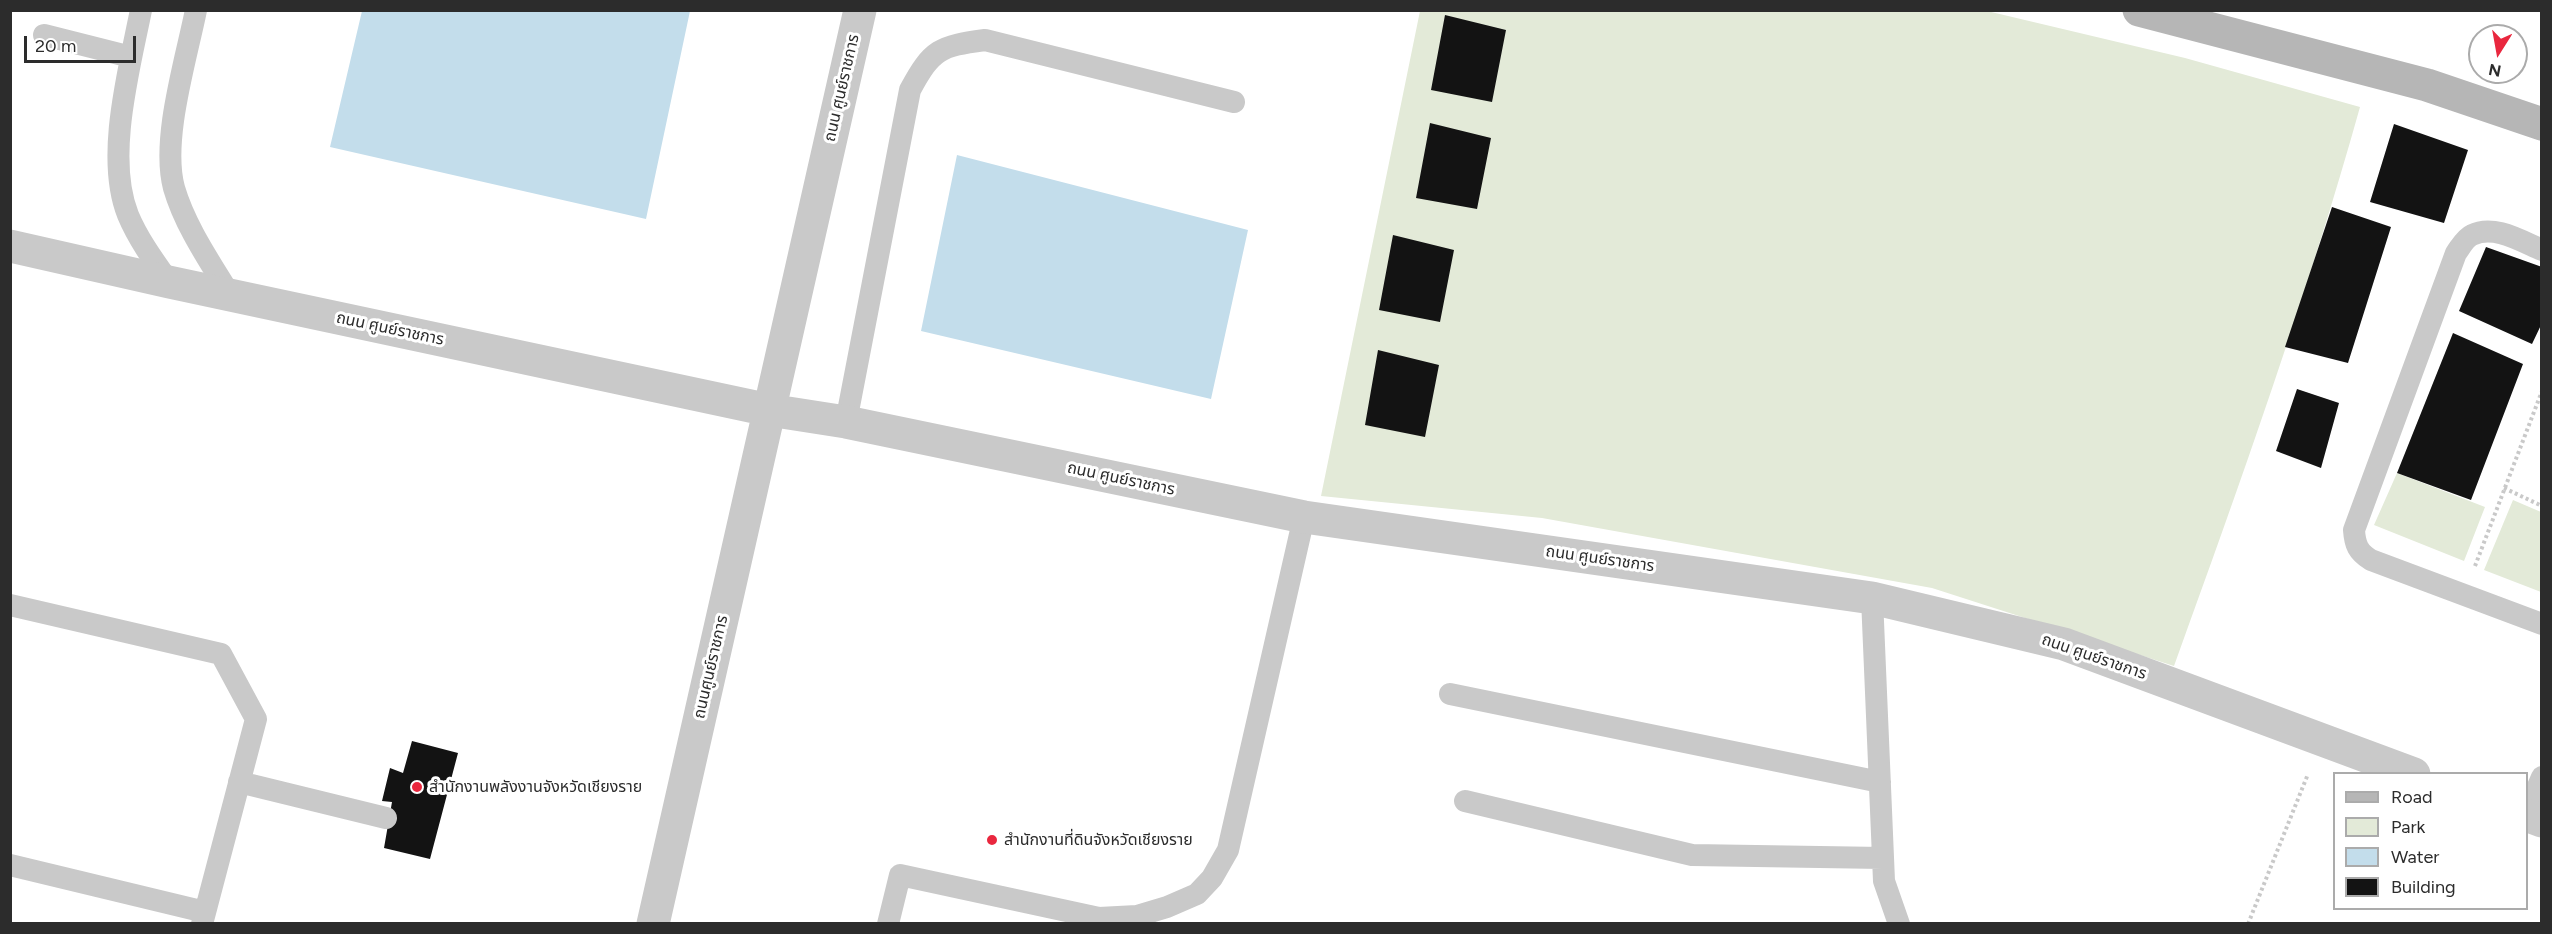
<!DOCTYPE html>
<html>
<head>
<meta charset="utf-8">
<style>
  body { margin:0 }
  #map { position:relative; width:2552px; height:934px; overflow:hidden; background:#fff; font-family:Figtree,sans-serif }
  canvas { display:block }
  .frame { position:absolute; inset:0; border:12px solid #2c2c2c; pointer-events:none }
  .legend { position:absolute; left:2333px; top:772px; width:195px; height:138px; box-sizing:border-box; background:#fff; border:2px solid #ababab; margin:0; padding:8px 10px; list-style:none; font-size:18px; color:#2c2c2c }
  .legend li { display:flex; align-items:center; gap:12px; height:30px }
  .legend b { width:30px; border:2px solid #ababab }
  .north { position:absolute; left:2468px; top:24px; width:60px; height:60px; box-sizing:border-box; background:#fff; border:2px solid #ababab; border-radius:50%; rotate:191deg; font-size:16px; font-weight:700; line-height:24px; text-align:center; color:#2c2c2c }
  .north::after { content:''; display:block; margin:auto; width:21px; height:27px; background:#e9273e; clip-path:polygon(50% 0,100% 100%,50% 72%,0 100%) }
  .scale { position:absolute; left:24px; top:36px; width:112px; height:27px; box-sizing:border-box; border:3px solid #2c2c2c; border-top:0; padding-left:8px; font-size:18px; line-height:21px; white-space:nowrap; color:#2c2c2c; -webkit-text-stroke:4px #fff; paint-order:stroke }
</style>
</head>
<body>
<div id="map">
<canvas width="2552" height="934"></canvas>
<div class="frame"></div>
<ul class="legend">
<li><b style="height:8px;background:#b6b6b6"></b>Road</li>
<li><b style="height:16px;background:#e3ead8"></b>Park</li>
<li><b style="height:16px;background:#c3ddeb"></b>Water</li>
<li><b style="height:16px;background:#131313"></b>Building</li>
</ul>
<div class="north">N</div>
<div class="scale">20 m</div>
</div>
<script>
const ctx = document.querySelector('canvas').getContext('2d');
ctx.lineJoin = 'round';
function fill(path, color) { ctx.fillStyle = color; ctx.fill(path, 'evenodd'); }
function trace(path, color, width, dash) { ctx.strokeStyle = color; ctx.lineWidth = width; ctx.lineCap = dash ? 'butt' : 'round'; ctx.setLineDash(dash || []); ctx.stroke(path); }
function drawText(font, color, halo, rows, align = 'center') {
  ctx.font = font + ' Figtree,"Noto Sans Thai",sans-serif'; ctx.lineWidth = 6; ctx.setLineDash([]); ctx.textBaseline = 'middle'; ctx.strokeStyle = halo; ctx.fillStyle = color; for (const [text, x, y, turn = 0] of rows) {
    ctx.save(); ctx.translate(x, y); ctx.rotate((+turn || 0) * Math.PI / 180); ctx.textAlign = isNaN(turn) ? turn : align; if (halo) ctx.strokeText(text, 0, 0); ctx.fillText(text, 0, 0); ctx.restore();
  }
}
fill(new Path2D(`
  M1420 11H1987L2185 58 2360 107C2307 296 2241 481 2174 666L1932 588 1542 518 1321 496Z
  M2397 473 2485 507 2464 561 2374 525Z
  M2513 500 2541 512V592L2484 570Z`), '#e3ead8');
fill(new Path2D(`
  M362 11H690L646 219 330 147Z
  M957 155 1248 230 1211 399 921 331Z`), '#c3ddeb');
fill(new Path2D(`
  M1445 15 1506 30 1492 102 1431 90Z
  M1430 123 1491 138 1477 209 1416 198Z
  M2394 124 2468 150 2444 223 2370 202Z
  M2332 207 2391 227 2348 363 2285 347Z
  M1393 235 1454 250 1440 322 1379 310Z
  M2486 247 2542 267V323L2532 344 2459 311Z
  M2453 333 2523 364 2471 500 2397 473Z
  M1378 350 1439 365 1425 437 1365 425Z
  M2297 389 2339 403 2321 468 2276 451Z
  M412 741 458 753 430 859 384 848 392 802 382 801 390 768 403 773Z`), '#131313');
trace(new Path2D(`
  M2504 488 2542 506
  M2475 566 2542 391
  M2248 924 2308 774`), '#c9c9c9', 4, [3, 3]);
trace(new Path2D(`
  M141 10C129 70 105 158 128 215 138 239 154 261 169 282
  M196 10C186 60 161 140 174 188 185 226 210 262 230 295
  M44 35 131 57
  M2542 250C2521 241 2494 224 2472 235 2465 238 2460 248 2456 253L2354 530C2355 545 2358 552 2371 560L2542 624
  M846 422 910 90C932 49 940 46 985 40L1234 102
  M1872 598 1884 881 1899 924
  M10 605 221 654 256 719 202 924
  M1450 694 1880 782
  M239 782 386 818
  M1465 801 1692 855 1883 858
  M2526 814 2542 777
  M10 865 205 912
  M888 924 900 875 1099 918 1137 916 1167 907 1197 894 1212 878 1228 850 1304 517`), '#c9c9c9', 22);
trace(new Path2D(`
  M10 246 169 282 769 410 846 422 1304 517 1872 598 2064 644 2414 774
  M2526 815 2542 821
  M653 924 860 10`), '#c9c9c9', 33);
trace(new Path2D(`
  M2139 10 2427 85 2542 124`), '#b6b6b6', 33);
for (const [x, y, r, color] of [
  [417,787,6,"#e9273e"],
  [992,840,6,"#e9273e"]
]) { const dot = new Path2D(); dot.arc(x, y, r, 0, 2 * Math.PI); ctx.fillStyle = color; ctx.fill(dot); trace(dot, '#fff', 2); }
drawText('16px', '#2c2c2c', '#fff', [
  ["ถนน ศูนย์ราชการ",842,88,-77],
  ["ถนน ศูนย์ราชการ",390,329,12],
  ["ถนน ศูนย์ราชการ",1121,479,12],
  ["ถนน ศูนย์ราชการ",1600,559,8],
  ["ถนน ศูนย์ราชการ",2094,657,19],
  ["ถนนศูนย์ราชการ",711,667,-77]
]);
drawText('16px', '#2c2c2c', '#fff', [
  ["สำนักงานพลังงานจังหวัดเชียงราย",429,787],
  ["สำนักงานที่ดินจังหวัดเชียงราย",1004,840]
], 'left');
</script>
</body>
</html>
